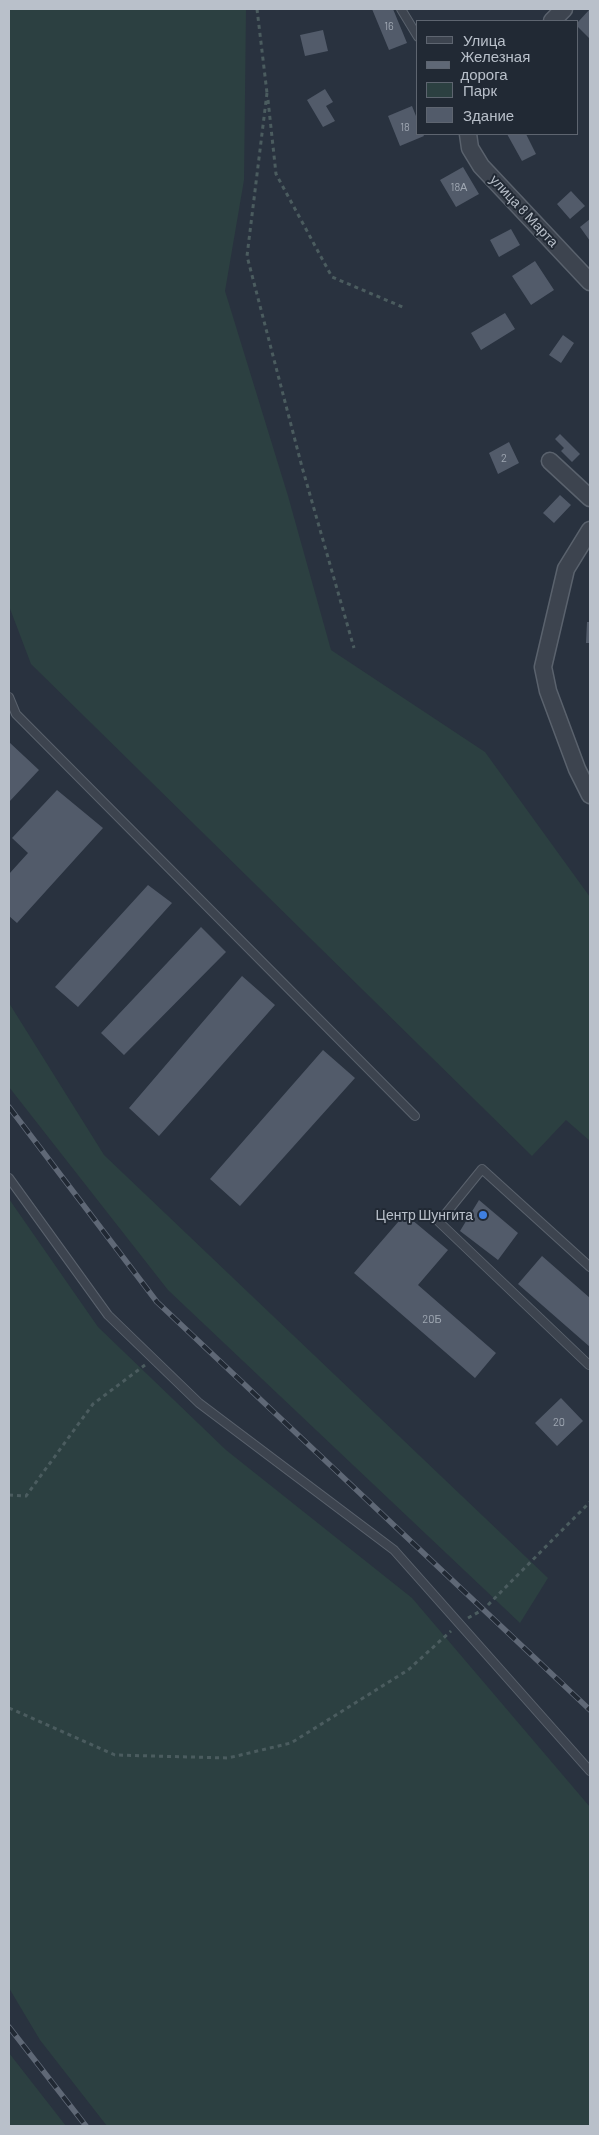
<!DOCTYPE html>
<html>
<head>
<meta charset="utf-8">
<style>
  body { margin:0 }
  #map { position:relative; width:599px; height:2135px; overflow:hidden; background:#29323f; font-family:Barlow,sans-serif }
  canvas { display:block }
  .frame { position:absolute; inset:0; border:10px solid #b9c0ca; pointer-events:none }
  .legend { position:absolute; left:416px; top:20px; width:162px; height:115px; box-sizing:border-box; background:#212934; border:1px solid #5e6570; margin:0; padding:6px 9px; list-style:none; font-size:15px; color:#b9c0ca }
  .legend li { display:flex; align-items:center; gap:10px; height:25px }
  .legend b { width:25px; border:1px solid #5e6570 }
</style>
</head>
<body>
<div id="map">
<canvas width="599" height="2135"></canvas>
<div class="frame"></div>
<ul class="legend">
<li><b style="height:6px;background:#3d444f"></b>Улица</li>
<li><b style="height:6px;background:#5f6876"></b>Железная дорога</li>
<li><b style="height:14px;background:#2c4041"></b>Парк</li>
<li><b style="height:14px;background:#525b6a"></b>Здание</li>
</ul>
</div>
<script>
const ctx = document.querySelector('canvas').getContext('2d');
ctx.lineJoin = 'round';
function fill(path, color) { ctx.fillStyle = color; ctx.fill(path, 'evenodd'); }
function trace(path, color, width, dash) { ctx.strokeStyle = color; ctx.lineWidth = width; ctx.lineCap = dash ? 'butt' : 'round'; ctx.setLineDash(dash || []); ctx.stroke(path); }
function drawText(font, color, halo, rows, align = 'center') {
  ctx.font = font + ' Barlow,sans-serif'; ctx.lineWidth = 4; ctx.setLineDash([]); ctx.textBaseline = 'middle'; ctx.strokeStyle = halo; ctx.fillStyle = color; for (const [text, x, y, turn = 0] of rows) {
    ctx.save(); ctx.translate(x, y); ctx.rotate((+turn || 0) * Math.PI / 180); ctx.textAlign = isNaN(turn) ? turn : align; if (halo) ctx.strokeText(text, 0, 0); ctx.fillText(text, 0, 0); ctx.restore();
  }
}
fill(new Path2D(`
  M9 9H246L244 180 225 291 288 496 331 650 485 752 590 897V1141L566 1120 532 1156 31 664 9 606Z
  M9 1003 104 1155 548 1578 520 1623 168 1290 9 1087Z
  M9 1199 98 1327 226 1450 412 1598 590 1807V2126H107L40 2040 9 1988Z
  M9 2053 66 2126H9Z`), '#2c4041');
fill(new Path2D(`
  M372 9H393L407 43 389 50Z
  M589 10 590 12V39L578 27V22Z
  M323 30 328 51 305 56 300 35Z
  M325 89 333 102 326 106 335 121 323 127 307 100Z
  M412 106 418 121V134H423L424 136 400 146 388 116Z
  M507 134H526L536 154 522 161Z
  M463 167 479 194 456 207 440 180Z
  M571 191 585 206 570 219 557 204Z
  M590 219V241L580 227Z
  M511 229 520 245 499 257 490 240Z
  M535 261 554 290 531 305 512 276Z
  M505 313 515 329 481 350 471 333Z
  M563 335 574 343 561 363 549 355Z
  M560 434 580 454 572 462 561 451 564 448 555 439Z
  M509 442 519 463 498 474 489 453Z
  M560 495 571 505 554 523 543 513Z
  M587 622H590V643H586Z
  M9 742 39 770 9 802Z
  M57 790 103 828 17 923 9 916V874L28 853 12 838Z
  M148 885 172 903 78 1007 55 987Z
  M201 927 226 952 124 1055 101 1033Z
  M242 976 275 1005 159 1136 129 1108Z
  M323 1050 355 1078 240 1206 210 1179Z
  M479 1200 518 1233 498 1260 460 1231Z
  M405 1214 448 1250 418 1285 496 1353 475 1378 354 1273Z
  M542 1256 590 1298V1347L518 1284Z
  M561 1398 583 1421 557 1446 535 1423Z`), '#525b6a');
const service = new Path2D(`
  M401 9 418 37
  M9 697 16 714 415 1116
  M9 1178 108 1315 199 1403 394 1550 590 1771
  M590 1267 482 1169 439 1222 589 1365 590 1363`);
const minor = new Path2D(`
  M552 21 564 9
  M468 134 470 148 481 166 590 282
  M550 461 590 498
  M590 530 566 569 543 667 548 691 577 769 590 795`);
trace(service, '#5a626d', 10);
trace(minor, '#5a626d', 19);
trace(new Path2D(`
  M257 9 267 93
  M267 93 247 256 302 467 354 648
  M268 100 276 174 332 277 405 308
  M9 1495 26 1496 93 1404 145 1365
  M468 1618 484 1609 590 1502
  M9 1708 115 1755 228 1758 291 1743 408 1670 451 1631`), '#4b5c5f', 3, [4, 4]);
trace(service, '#3d444f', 8);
trace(minor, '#3d444f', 16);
const rail = new Path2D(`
  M9 1107 157 1302 590 1710
  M9 2027 86 2126`);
trace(rail, '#5f6876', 5.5);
trace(rail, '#212934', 4, [11]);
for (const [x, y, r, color] of [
  [483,1215,5,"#3f7fe0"]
]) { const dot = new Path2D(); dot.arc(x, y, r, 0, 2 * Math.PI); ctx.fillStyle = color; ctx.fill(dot); trace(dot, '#212934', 2); }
drawText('11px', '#9fa7b2', null, [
  ["16",389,26],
  ["18",405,127],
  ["18А",459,187],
  ["2",504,458],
  ["20Б",432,1319],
  ["20",559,1422]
]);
drawText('14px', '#b9c0ca', '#212934', [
  ["улица 8 Марта",524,211,47]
]);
drawText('14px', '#b9c0ca', '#212934', [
  ["Центр Шунгита",473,1215]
], 'right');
</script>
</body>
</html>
